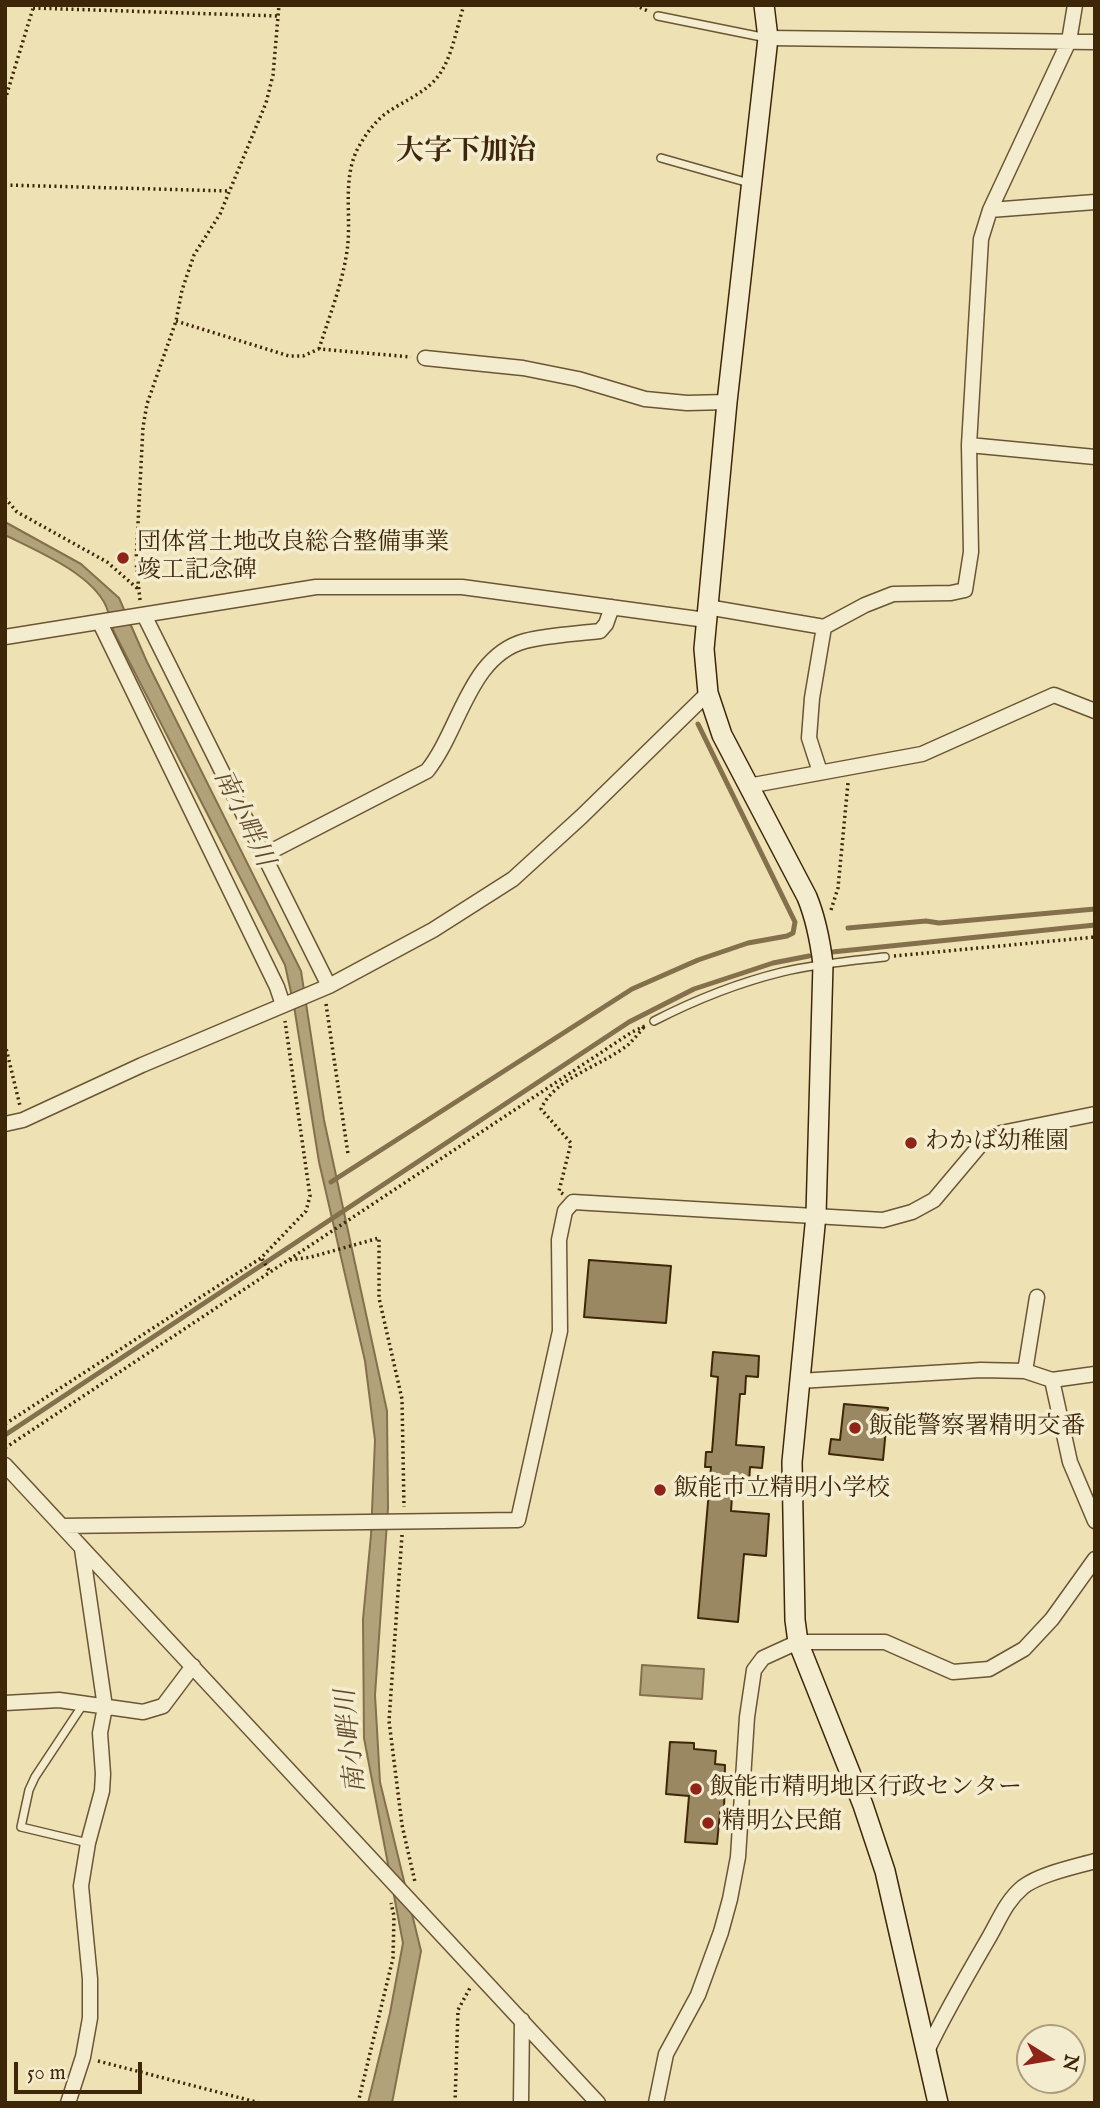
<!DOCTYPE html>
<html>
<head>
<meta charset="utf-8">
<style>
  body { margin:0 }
  #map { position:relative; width:1100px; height:2108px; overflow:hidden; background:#eee2b4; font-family:"IM FELL English",serif }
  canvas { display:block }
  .frame { position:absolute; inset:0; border:7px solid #3e2609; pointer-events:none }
  .north { position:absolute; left:1016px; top:2024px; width:70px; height:70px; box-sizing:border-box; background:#f4ecce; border:2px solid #ab9d7f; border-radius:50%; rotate:101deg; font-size:19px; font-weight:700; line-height:28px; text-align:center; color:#3e2609 }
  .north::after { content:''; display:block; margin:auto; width:24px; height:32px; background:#8f2418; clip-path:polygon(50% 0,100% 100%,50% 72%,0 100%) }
  .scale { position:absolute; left:14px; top:2062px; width:128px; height:32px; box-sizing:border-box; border:4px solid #3e2609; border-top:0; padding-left:9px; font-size:21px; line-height:24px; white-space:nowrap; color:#3e2609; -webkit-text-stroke:5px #f4ecce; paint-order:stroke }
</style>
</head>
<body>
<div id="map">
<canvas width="1100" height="2108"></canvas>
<div class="frame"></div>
<div class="north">N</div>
<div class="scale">50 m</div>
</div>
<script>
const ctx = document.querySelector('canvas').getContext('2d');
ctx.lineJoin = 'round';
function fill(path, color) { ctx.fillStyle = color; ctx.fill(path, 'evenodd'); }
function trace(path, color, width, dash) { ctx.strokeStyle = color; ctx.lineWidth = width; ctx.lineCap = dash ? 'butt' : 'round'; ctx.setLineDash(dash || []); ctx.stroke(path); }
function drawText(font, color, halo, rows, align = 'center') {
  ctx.font = font + ' "IM FELL English","Noto Serif JP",serif'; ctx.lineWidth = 7; ctx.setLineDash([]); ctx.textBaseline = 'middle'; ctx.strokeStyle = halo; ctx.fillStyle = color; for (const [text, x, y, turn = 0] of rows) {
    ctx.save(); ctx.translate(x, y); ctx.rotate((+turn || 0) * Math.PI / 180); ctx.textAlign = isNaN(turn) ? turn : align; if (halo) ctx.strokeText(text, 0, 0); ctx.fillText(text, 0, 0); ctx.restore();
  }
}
const water = new Path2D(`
  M5 522 81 564 119 598 147 662 301 971 324 1120 387 1411 388 1508 375 1695 380 1782 421 1951 392 2103H368L390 2013 403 1943 364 1738 363 1619 371 1535 375 1440 365 1361 319 1162 294 1006 285 965 114 632C111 623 109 614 106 606 91 573 35 550 5 535Z
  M642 1665 704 1669 702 1699 640 1695Z`);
fill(water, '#b2a27a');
trace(water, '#84704d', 2);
trace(new Path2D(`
  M848 928 926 921 939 923 1095 909
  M832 952 1095 925
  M331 1182 632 989 698 960 748 943 787 936 793 933 795 922 698 724
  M5 1435 629 1022 694 989 773 963 809 956`), '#84704d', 5);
const building = new Path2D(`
  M589 1260 671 1266 666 1323 584 1317Z
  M713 1352 759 1356 758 1377 746 1376 745 1394H740L736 1445 764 1447 762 1468 750 1467 749 1483 733 1482 731 1511 769 1514 766 1556 744 1554 738 1622 698 1618 711 1467H705L706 1452H712L718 1377 711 1376Z
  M844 1404 888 1408 883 1460 829 1454 831 1439 840 1440Z
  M670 1742 694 1743V1749L716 1751 715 1764 725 1765 724 1812H720L717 1844 685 1842 689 1796 666 1794Z`);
fill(building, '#9a8862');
trace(building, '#3e2609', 2);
const lane = new Path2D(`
  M658 16 767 38
  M661 158 749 183
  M654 1021C695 1000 737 983 782 972 815 964 850 961 885 957
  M84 1703 35 1777 29 1790 21 1827 88 1843`);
const street = new Path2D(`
  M768 38 1095 42
  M990 210 1069 41 1075 5
  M425 358 523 368 578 379 645 399 687 403 727 402
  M969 445 1095 457
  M707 607 824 627 865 605 893 594 951 593 965 590 971 552 969 445 981 239 990 210 1095 202
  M144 615 329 986
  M100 623 277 987 283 1005
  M5 637 316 587H462L706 620
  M820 772 809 738 812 698 824 627
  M748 786 922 754 1054 695 1095 711
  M264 855 427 771C460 730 469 656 525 641 549 635 575 634 600 631L606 624 612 607
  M5 1124 23 1120 142 1065 329 986 433 930 513 879 581 817 708 693
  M1025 1371 1037 1297
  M1052 1380 1070 1462 1095 1521
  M799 1381 981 1370 1025 1371 1052 1380 1095 1374
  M5 1465 598 2103
  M62 1526 518 1520 560 1331 559 1240 565 1211 573 1202 883 1220 912 1212 934 1200 982 1143 1001 1133 1095 1114
  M5 1703 59 1700 143 1712 163 1706 193 1666
  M927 2051C945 2013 966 1977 987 1941 999 1921 1005 1902 1023 1887 1040 1874 1074 1867 1095 1861
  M68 2103 83 2057 90 2018V1979L81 1886 88 1843 102 1791 103 1774 100 1733 105 1707 82 1549
  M521 2103 522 2020
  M656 2103 666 2054 698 1995 721 1932 730 1899 738 1857 747 1717 754 1670 763 1658 798 1642H885L953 1672 989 1669 1024 1649 1052 1619 1095 1559`);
const secondary = new Path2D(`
  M764 5 768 38 727 402 704 649 708 693 722 735 807 897C816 919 820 940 823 964L816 1215 792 1462 795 1620 798 1642 863 1805 885 1871 938 2103`);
trace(lane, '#6a5534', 10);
trace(street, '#6a5534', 17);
trace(secondary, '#3e2609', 22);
trace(new Path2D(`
  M635 5 650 12
  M33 8 278 16
  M5 100 34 5
  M5 185 230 191
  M176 321 289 356H303L319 349 411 357
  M319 349C329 317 342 285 347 251 352 218 342 181 357 150 365 135 376 119 391 110 406 100 422 94 435 80 452 61 456 29 464 5
  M5 498 17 512 107 562 138 589
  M140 600 136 562 143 427 147 404 176 321 182 290 194 255 220 214 266 103 273 75 279 5
  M831 910 838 888 848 783
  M894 956 1095 937
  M326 1004 348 1154
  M5 1044 20 1106
  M563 1194 559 1191 571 1143 541 1109C554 1078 604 1065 629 1044 634 1039 639 1033 644 1027
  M262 1259 270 1272
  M290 1260 311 1257 379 1238V1298L402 1399 404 1507
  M5 1424 261 1258 306 1211 310 1196 285 1021
  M5 1448 632 1032 645 1026
  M402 1535 389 1721 402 1825 415 1882
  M98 2061 260 2103
  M358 2103 393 1958 394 1916 391 1903
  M455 2103 458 2010 471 1986`), '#3e2609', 3.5, [2, 3.5]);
trace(lane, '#f4ecce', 7);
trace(street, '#f4ecce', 14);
trace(secondary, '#f4ecce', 19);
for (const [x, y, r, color] of [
  [123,558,7,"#8f2418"],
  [911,1143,7,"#8f2418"],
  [855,1428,7,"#8f2418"],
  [660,1490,7,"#8f2418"],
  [696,1789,7,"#8f2418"],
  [708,1823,7,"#8f2418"]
]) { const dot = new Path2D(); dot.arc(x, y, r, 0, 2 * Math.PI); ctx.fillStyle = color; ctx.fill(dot); trace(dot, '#f4ecce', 2.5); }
drawText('24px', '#3e2609', '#f4ecce', [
  ["団体営土地改良総合整備事業",137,544],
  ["竣工記念碑",137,572],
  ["わかば幼稚園",925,1143],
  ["飯能警察署精明交番",869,1428],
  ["飯能市立精明小学校",674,1490],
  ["飯能市精明地区行政センター",710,1789],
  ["精明公民館",722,1823]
], 'left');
drawText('italic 26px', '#614b2b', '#f4ecce', [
  ["南小畔川",242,819,64],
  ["南小畔川",353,1741,-96]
]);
drawText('bold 28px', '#3e2609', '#f4ecce', [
  ["大字下加治",466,153]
]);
</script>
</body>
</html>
